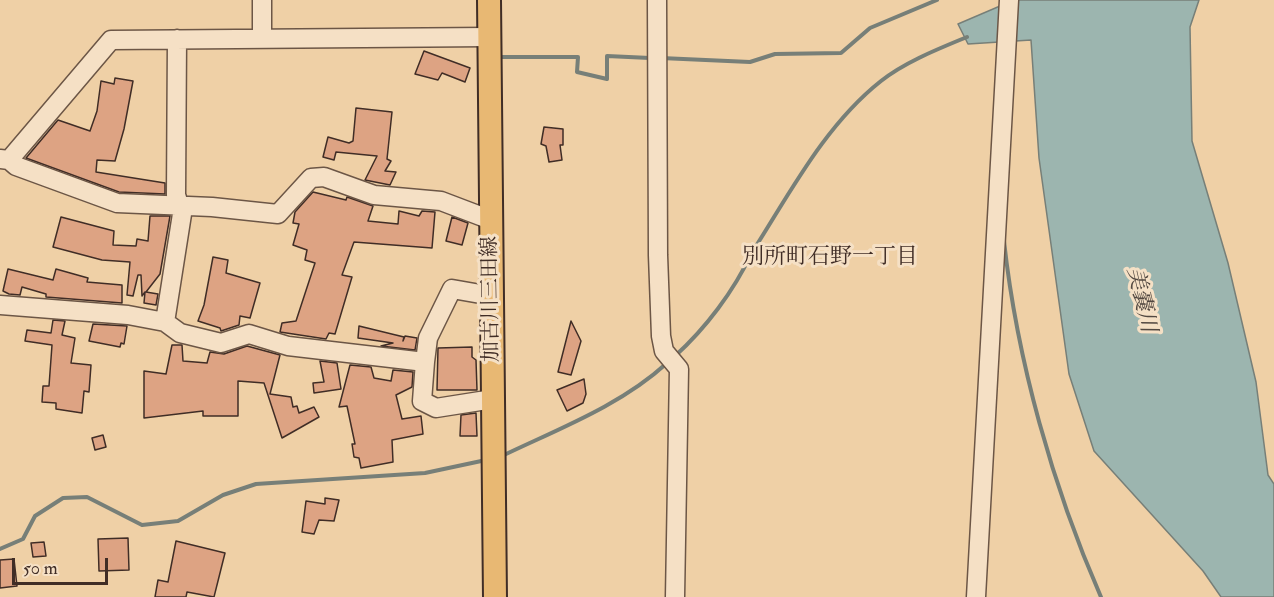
<!DOCTYPE html>
<html>
<head>
<meta charset="utf-8">
<style>
  body { margin:0 }
  #map { position:relative; width:1274px; height:597px; overflow:hidden; background:#efd0a6; font-family:"IM FELL Double Pica",serif }
  canvas { display:block }
  .scale { position:absolute; left:12px; top:558px; width:96px; height:27px; box-sizing:border-box; border:3px solid #402d26; border-top:0; padding-left:8px; font-size:18px; line-height:21px; white-space:nowrap; color:#402d26; -webkit-text-stroke:4px #f5e0c5; paint-order:stroke }
</style>
</head>
<body>
<div id="map">
<canvas width="1274" height="597"></canvas>
<div class="scale">50 m</div>
</div>
<script>
const ctx = document.querySelector('canvas').getContext('2d');
ctx.lineJoin = 'round';
function fill(path, color) { ctx.fillStyle = color; ctx.fill(path, 'evenodd'); }
function trace(path, color, width, dash) { ctx.strokeStyle = color; ctx.lineWidth = width; ctx.lineCap = dash ? 'butt' : 'round'; ctx.setLineDash(dash || []); ctx.stroke(path); }
function drawText(font, color, halo, rows, align = 'center') {
  ctx.font = font + ' "IM FELL Double Pica","Noto Serif JP",serif'; ctx.lineWidth = 6; ctx.setLineDash([]); ctx.textBaseline = 'middle'; ctx.strokeStyle = halo; ctx.fillStyle = color; for (const [text, x, y, turn = 0] of rows) {
    ctx.save(); ctx.translate(x, y); ctx.rotate((+turn || 0) * Math.PI / 180); ctx.textAlign = isNaN(turn) ? turn : align; if (halo) ctx.strokeText(text, 0, 0); ctx.fillText(text, 0, 0); ctx.restore();
  }
}
const water = new Path2D(`
  M1014 0H1199L1190 27 1192 141 1228 263 1256 382 1268 475 1274 484V597H1221L1203 571 1094 451 1069 374 1039 158 1031 40 968 44 958 24Z`);
fill(water, '#9cb5af');
trace(water, '#777f78', 1.5);
trace(new Path2D(`
  M502 57H578L577 72 607 79V56L650 58
  M661 58 750 62 775 54 841 53 870 28 937 0
  M1004 241C1017 360 1053 488 1101 597
  M675 356C705 329 734 291 751 254 789 195 824 126 881 81 905 62 938 49 967 37
  M502 456C558 429 620 406 667 363
  M0 549 23 539 35 516 63 498 87 497 142 525 178 521 223 495 256 484 425 473 486 460`), '#777f78', 4);
const building = new Path2D(`
  M424 51 470 68 465 82 442 73 438 80 415 74Z
  M115 78 133 81 124 129 115 161 97 160 96 172 165 183V194L119 192 26 158 58 120 90 131 97 111 101 81 114 84Z
  M356 108 392 112 387 159 391 161 385 171 396 172 390 185 365 180 377 156 336 152 334 160 323 157 328 137 349 143 353 141Z
  M544 127 563 129V145H560L562 160 549 162 546 146 541 144Z
  M313 192 346 200 347 197 373 206 368 221 398 224 399 211 419 216 422 211 435 212 432 248 354 242 342 275 352 277 335 334 329 333 326 339 280 332 282 323 296 321 315 263 305 260 307 250 293 245 299 224 293 223 295 212Z
  M150 216H170L160 274 146 292 158 294 156 305 144 303 145 292 142 296 141 275H138L133 296 127 295 130 262 102 260 53 247 61 217 114 231 113 245 136 246 137 239 148 241Z
  M452 217 468 223 462 245 446 241Z
  M213 257 228 260 226 273 260 283 250 318 240 316 239 325 221 331 220 328 198 321 204 305Z
  M8 269 53 280 56 269 88 278 87 282 122 285V303L46 297V294L22 287 20 295 9 294 3 291Z
  M53 320 65 321 62 335 75 338 71 363 91 365 89 392 84 391 82 413 56 409V403L42 402 43 386H49L52 345 25 341 27 330 51 333Z
  M571 321 581 341 571 375 558 372Z
  M93 324 127 326 124 344 121 343 120 347 89 341Z
  M359 326 404 337 403 341 405 336 417 338 415 350 381 346 393 343 358 338Z
  M172 345H182L183 361 207 363 210 352 224 354 247 346 280 355 270 394 291 397 293 407 297 406 299 413 314 407 319 417 282 438 264 383 238 381V416H203V411L144 418V371L166 374Z
  M472 347V357L476 360 477 390H437L438 348Z
  M320 361 337 363 341 389 314 393 313 383 324 382Z
  M350 365 371 367 374 378 391 381 393 370 413 372 412 387 396 395 402 419 421 416 423 434 392 440 393 462 361 468 359 458 354 457 352 444H355L347 406 339 407Z
  M584 379 586 394 583 403 567 411 557 390Z
  M476 413 477 436H460L461 415Z
  M103 435 106 447 95 450 92 438Z
  M325 498 339 500 334 521 319 520 314 534 302 532 306 501 325 504Z
  M128 538 129 570 99 571 98 539Z
  M176 541 225 553 214 597 187 592 186 597H155L158 580 168 582Z
  M44 542 46 556 33 557 31 543Z
  M14 559 17 586 0 588V560Z`);
fill(building, '#dda383');
trace(building, '#402d26', 1.5);
const minor = new Path2D(`
  M262 0V38
  M657 0 658 255 661 336 664 351 679 369 675 597
  M0 159 9 160 111 40 489 37
  M9 160 16 166 117 203 212 207 278 214 311 178 324 177 374 195 441 201 491 220
  M0 305 128 315 165 322 180 333 221 343 249 334 288 346 425 362 422 401 436 408 493 399
  M165 322 182 214 176 195 177 39
  M425 362 428 338 452 289 492 296
  M976 597 1009 0`);
const major = new Path2D(`
  M489 0 495 597`);
trace(minor, '#6c5646', 21);
trace(major, '#402d26', 26);
trace(minor, '#f5e0c5', 18);
trace(major, '#e8b873', 22);
drawText('21px', '#402d26', '#f5e0c5', [
  ["加古川三田線",492,299,-91]
]);
drawText('22px', '#402d26', '#f5e0c5', [
  ["別所町石野一丁目",830,258]
]);
drawText('italic 22px', '#524841', '#f5e0c5', [
  ["美嚢川",1140,300,77]
]);
</script>
</body>
</html>
